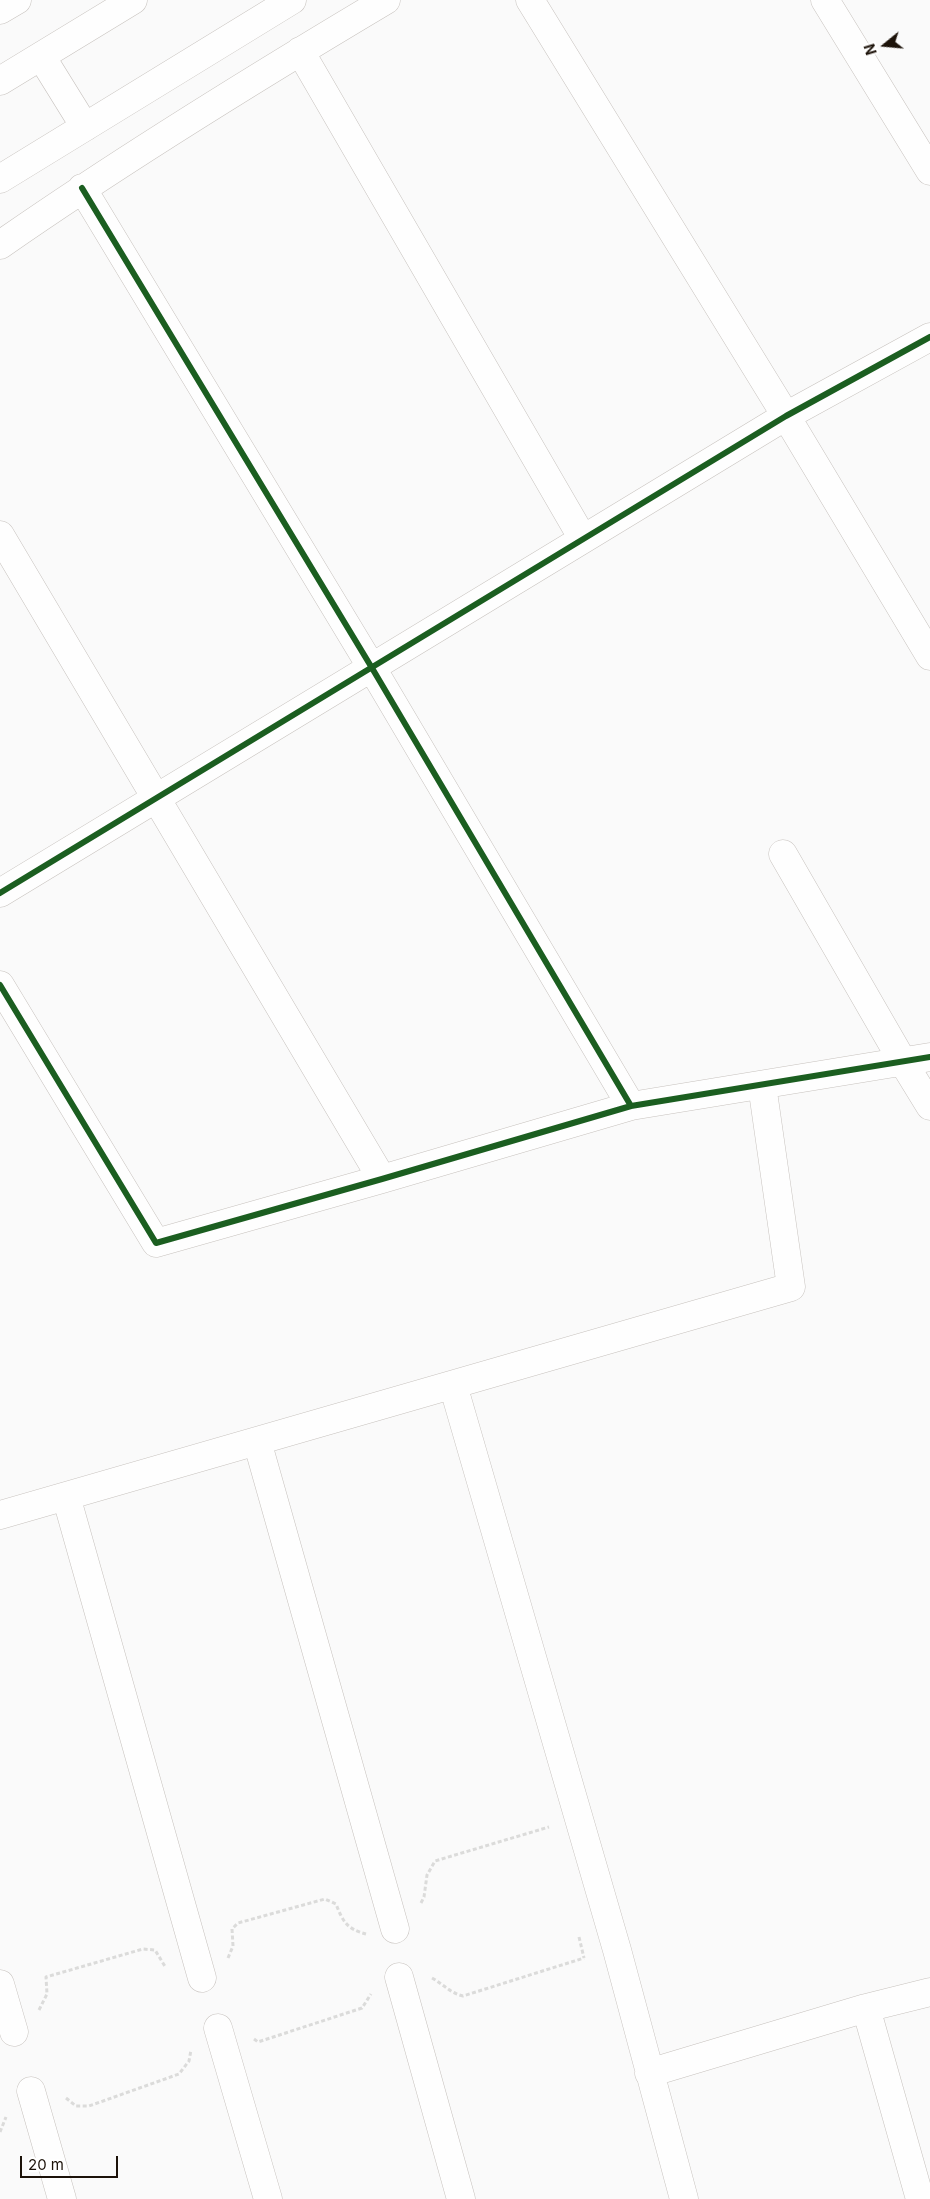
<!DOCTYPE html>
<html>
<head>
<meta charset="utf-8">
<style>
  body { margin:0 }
  #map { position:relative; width:930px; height:2199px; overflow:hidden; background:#fafafa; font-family:Inter,sans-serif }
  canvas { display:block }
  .north { position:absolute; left:860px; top:20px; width:50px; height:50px; -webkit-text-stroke:4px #fff; paint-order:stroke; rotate:253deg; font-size:14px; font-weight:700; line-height:20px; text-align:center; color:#1c1209 }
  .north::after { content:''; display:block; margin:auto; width:18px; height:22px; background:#1c1209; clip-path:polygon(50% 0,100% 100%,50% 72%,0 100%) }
  .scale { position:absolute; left:20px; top:2156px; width:98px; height:22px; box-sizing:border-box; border:2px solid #1c1209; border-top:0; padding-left:6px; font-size:15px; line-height:18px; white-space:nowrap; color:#1c1209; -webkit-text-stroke:4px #fff; paint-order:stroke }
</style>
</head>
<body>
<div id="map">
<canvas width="930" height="2199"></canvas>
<div class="north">N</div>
<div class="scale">20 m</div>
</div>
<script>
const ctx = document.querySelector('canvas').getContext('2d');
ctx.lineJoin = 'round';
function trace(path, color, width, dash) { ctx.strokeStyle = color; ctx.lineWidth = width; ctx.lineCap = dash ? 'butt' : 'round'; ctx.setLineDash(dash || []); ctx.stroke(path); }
const minor = new Path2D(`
  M530 0 786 416 930 656
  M825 0 930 171
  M0 10 17 0
  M300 51 583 539
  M41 56 85 127
  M0 81 133 0
  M0 179 292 0
  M82 188 372 668 631 1106
  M0 245C125 158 255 78 386 0
  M0 535 382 1179
  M783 854 903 1062 930 1106
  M0 893 786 416 930 337
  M0 985 156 1243 382 1179 631 1106 930 1057
  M453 1385 617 1950 684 2199
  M257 1441 395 1929
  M66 1496 202 1978
  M0 1515 791 1287 762 1085
  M399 1977 461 2199
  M0 1984 14 2032
  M218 2028 268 2199
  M649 2073 866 2008
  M31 2091 62 2199
  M920 2199 866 2008 930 1992`);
trace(minor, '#c7c2be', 29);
trace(new Path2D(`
  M421 1903 424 1897 427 1875 435 1861 549 1827
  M579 1937 584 1958
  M228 1958 233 1946 232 1929 238 1923 325 1899 336 1904C343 1922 347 1929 366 1934
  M432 1978C443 1984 450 1993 463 1996L584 1958
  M39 2010 47 1994 46 1977 143 1949 155 1950 166 1968
  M254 2039 258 2042 362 2008 371 1994
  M66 2098 76 2106H89L179 2074 189 2061 191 2050
  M0 2132 6 2117`), '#dbdbda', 3, [4, 2.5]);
trace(minor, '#fefefe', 28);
trace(new Path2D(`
  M82 188 372 668 631 1106
  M0 893 786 416 930 337
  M0 985 156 1243 382 1179 631 1106 930 1057`), '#1b5e20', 6);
</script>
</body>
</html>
